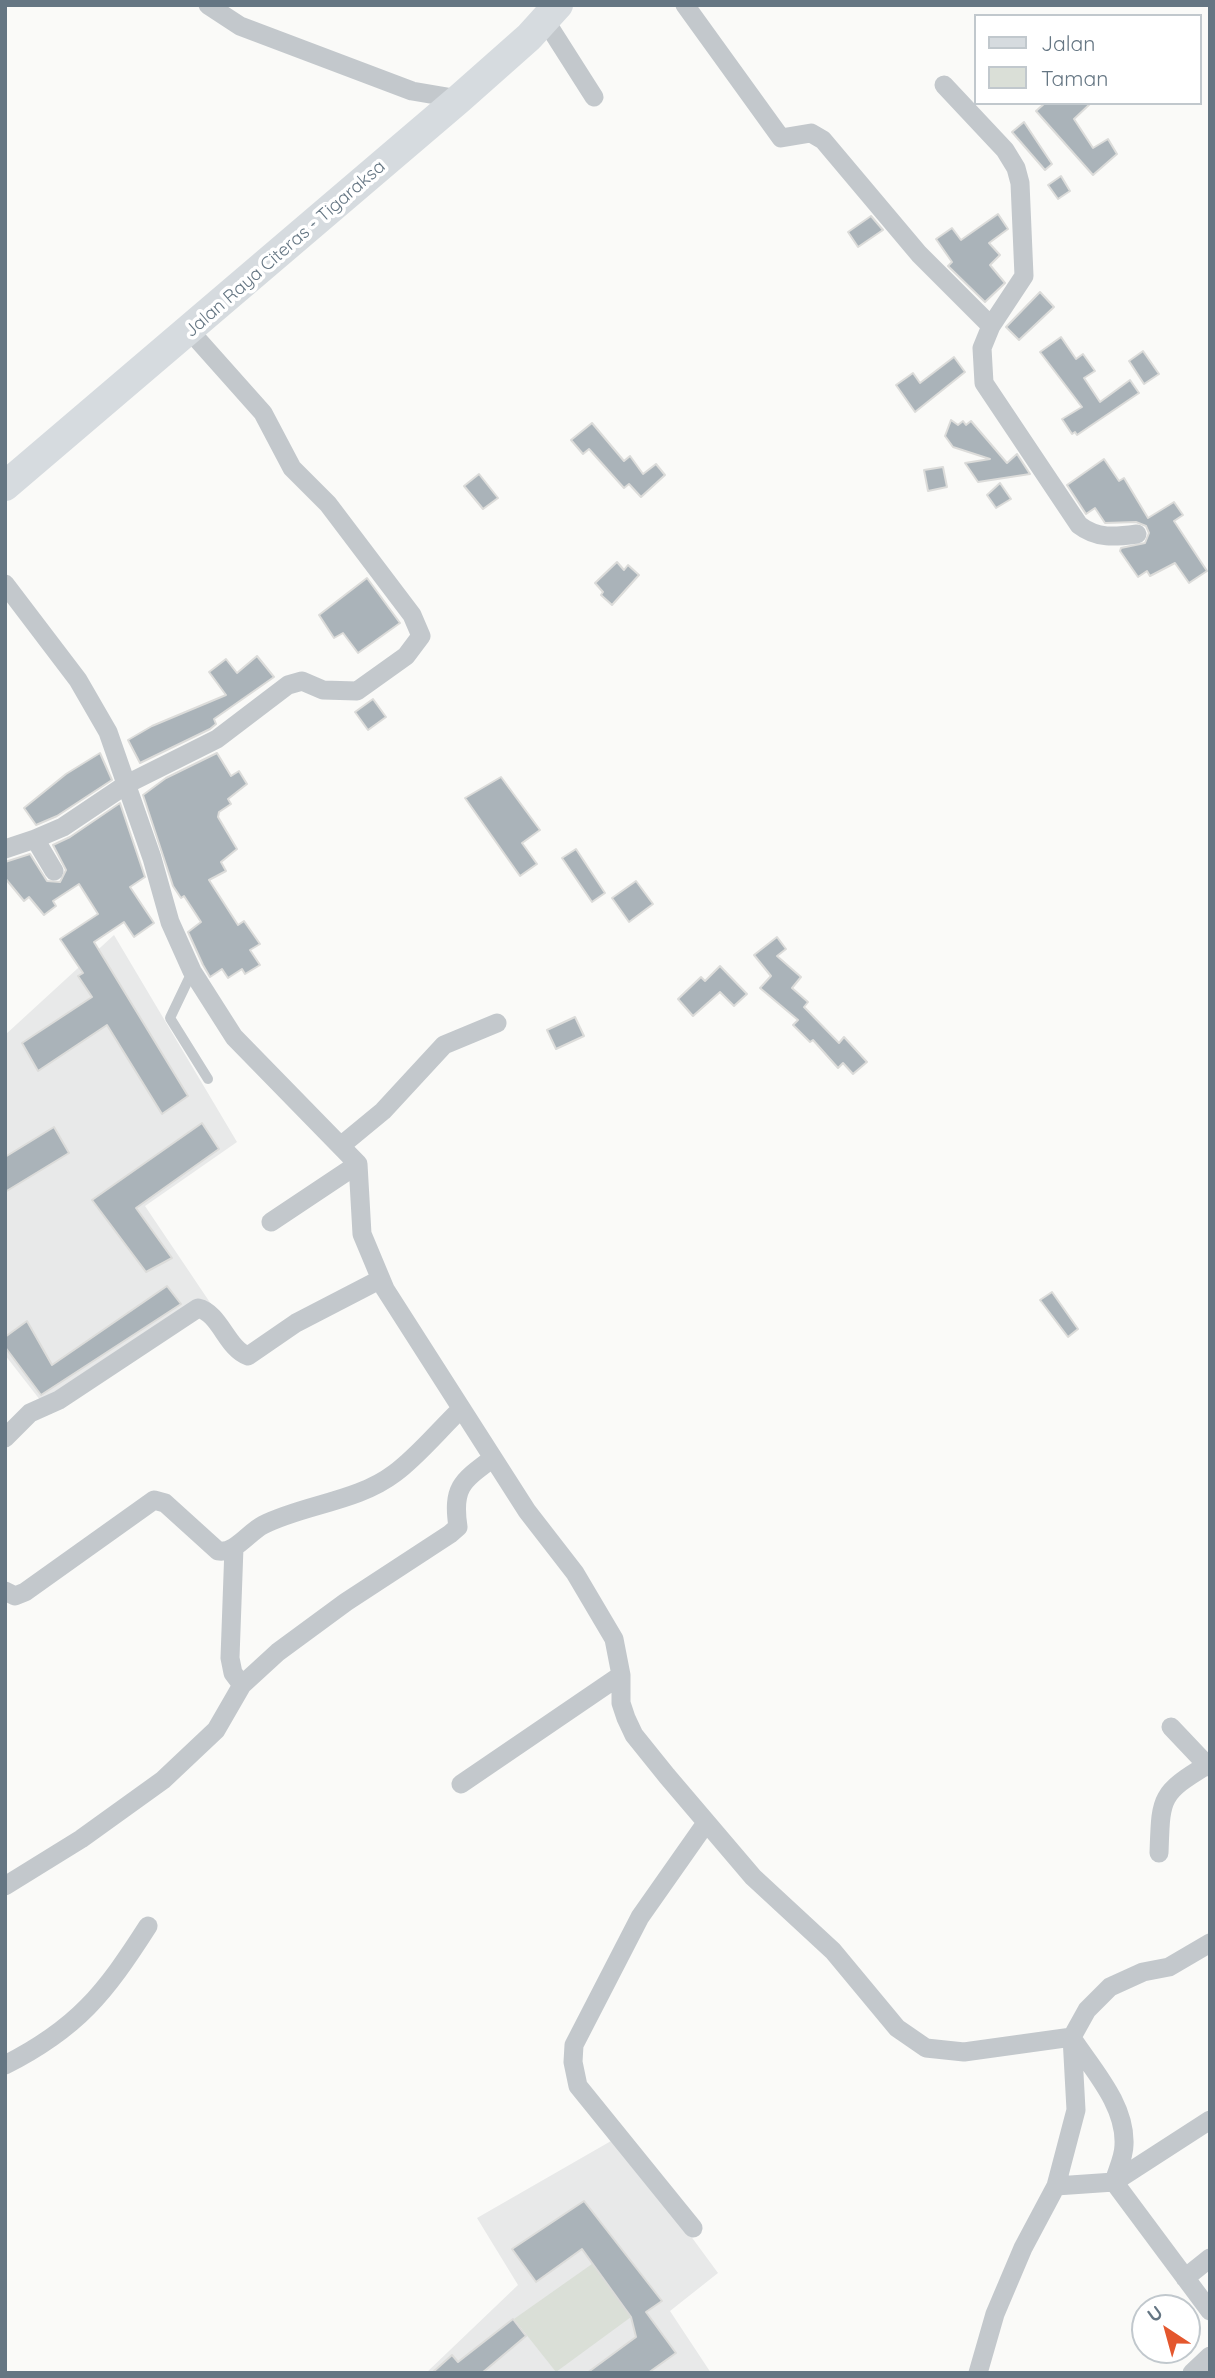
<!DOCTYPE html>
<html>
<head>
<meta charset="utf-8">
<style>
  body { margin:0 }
  #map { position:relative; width:1215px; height:2378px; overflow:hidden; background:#fafaf8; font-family:Quicksand,sans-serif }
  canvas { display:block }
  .frame { position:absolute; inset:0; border:7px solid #657683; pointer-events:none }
  .legend { position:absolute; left:974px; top:14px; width:228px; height:91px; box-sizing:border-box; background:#fff; border:2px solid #c1c8cd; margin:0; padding:9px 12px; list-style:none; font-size:21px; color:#657683 }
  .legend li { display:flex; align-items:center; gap:14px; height:35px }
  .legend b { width:35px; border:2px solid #c1c8cd }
  .north { position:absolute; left:1131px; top:2294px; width:70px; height:70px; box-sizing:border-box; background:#fff; border:2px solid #c1c8cd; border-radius:50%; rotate:324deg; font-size:19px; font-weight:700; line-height:28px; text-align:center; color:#657683 }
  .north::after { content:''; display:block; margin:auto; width:24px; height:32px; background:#e4572e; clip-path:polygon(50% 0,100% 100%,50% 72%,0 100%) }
</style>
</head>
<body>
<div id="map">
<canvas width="1215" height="2378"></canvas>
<div class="frame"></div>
<ul class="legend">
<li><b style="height:9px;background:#d6dbdf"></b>Jalan</li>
<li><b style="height:19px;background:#dadfd7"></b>Taman</li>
</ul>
<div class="north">U</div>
</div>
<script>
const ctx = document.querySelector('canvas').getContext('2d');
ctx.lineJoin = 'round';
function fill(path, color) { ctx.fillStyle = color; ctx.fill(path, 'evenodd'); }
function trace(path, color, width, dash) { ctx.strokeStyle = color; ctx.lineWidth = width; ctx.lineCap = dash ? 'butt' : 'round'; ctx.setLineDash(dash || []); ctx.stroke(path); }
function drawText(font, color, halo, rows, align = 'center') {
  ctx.font = font + ' Quicksand,sans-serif'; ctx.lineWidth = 7; ctx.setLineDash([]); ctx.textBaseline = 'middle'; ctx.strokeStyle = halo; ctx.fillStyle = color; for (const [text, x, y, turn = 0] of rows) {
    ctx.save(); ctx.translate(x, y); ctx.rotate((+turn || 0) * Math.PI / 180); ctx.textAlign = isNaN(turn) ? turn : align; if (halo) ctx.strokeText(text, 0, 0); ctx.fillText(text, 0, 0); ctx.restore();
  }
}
fill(new Path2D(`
  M114 935 237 1142 145 1206 211 1304 51 1414 5 1355V1035Z
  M618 2137 718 2273 670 2311 711 2373H426L518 2285 477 2218Z`), '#e8e9e9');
fill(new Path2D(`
  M592 2264 631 2317 556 2372 514 2319Z`), '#dadfd7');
const building = new Path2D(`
  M1045 103H1091L1074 119 1093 148 1108 139 1117 154 1093 175 1036 111Z
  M1024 122 1052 164 1045 170 1012 132Z
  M1061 176 1070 191 1058 199 1048 185Z
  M998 214 1008 229 989 243 1000 255 990 265 1005 283 985 302 948 266 952 262 936 239 952 228 961 240Z
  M871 216 883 230 858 247 848 232Z
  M1040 292 1054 307 1019 340 1006 327Z
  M1061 337 1076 359 1083 354 1095 371 1084 378 1100 402 1130 380 1139 393 1077 435 1075 432 1072 434 1062 419 1082 407 1040 352Z
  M1143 351 1159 374 1144 384 1129 361Z
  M954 357 965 372 915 412 896 385 913 373 920 383Z
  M951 420 958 425 963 421 966 425 971 421 1007 463 1017 454 1030 474 978 482 965 463 990 459 953 447 945 436Z
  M592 423 624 461 630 456 643 474 656 464 665 475 641 497 629 484 624 488 589 449 583 454 571 440Z
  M1104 459 1119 481 1124 478 1148 518 1174 502 1183 515 1174 521 1207 571 1189 583 1175 563 1150 576 1147 571 1138 577 1120 551 1121 548 1145 543 1149 533 1146 526 1136 522 1105 523 1095 508 1086 514 1067 485Z
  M943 467 947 487 928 491 924 470Z
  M479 474 498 498 483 509 464 486Z
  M1000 483 1011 499 996 508 987 495Z
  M617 562 624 570 628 565 639 575 612 605 601 595 603 592 595 583Z
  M367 578 400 623 358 653 343 633 334 638 319 615Z
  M257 656 274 677 214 719 216 724 210 729 140 763 128 740 152 726 226 695 209 672 226 659 237 673Z
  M373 699 386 717 368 730 355 712Z
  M100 753 112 780 57 816 36 825 24 808 66 774Z
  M217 753 231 776 239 771 247 784 228 799 231 804 219 812 218 817 237 849 221 862 226 871 209 880 238 925 244 921 260 944 250 950 260 965 245 974 242 969 228 978 222 969 210 977 203 965 188 932 201 922 184 896 181 898 173 886 143 795 166 778Z
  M501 777 540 830 522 843 537 864 520 876 465 798Z
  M120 803 145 877 130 887 154 923 134 937 124 922 94 942 188 1096 162 1114 107 1025 38 1071 22 1043 92 997 78 976 83 973 60 939 98 914 79 884 53 901 56 906 44 915 29 897 24 901 5 878V862L30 854 47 881 60 882 66 870 53 845 70 837Z
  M576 849 605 893 592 902 562 858Z
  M636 881 653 904 629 922 612 898Z
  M777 937 786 949 777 956 801 977 792 988 808 1002 804 1007 839 1043 844 1037 867 1062 853 1074 843 1063 838 1068 813 1040 810 1042 793 1025 798 1020 760 988 771 976 754 955Z
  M720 966 747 994 734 1006 720 992 693 1016 678 999 701 977 705 981Z
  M575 1017 584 1036 556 1049 547 1030Z
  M202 1123 219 1149 136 1208 172 1258 146 1272 92 1200Z
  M54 1127 69 1153 5 1192V1157Z
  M167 1286 181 1304 41 1395 5 1347V1337L27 1321 52 1365Z
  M1052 1292 1078 1329 1068 1337 1040 1300Z
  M584 2201 662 2301 646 2312 676 2353 648 2373H587L636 2337 631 2317 582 2249 536 2282 512 2249Z
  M513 2319 526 2336 482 2373H432L452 2355 458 2362Z`);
fill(building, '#aab3b9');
trace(building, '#dcdcda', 2);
trace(new Path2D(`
  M192 972 170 1018 208 1079`), '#c3c8cc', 10);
trace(new Path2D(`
  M208 5 240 26 412 91 459 99
  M685 5 781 138 811 133 823 140 919 254 991 326
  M545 20 594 97
  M944 85 1005 150 1016 168 1020 183 1024 276 991 326 982 348 984 383 1079 525C1097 539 1115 537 1137 534
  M5 584 78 680 108 732 152 858 170 922 192 971 234 1037 358 1164 362 1234 385 1289 527 1511 575 1573 614 1639 621 1675V1703L626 1718 634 1735 667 1776 753 1877 833 1951 897 2028 926 2048 964 2052 1072 2037
  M5 849 35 839
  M54 871 35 839 63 827 127 784 217 739 288 685 302 681 323 690 357 691 406 656 421 636 412 615 328 504 292 468 263 413 190 331
  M343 1144 383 1111 444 1045 497 1023
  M271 1222 358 1164
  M5 1438 30 1413 59 1400 198 1308C220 1313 227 1349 248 1356L296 1323 381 1279
  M234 1547 230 1658 233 1673 242 1685
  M5 1591 15 1596 25 1592 154 1500 165 1503 218 1551C235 1554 249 1532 263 1525 305 1504 357 1502 395 1473 418 1456 439 1430 461 1409
  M1171 1727 1207 1765
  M461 1784 621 1675
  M1159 1853C1161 1798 1159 1794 1207 1765L1210 1767
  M5 1886 81 1839 163 1780 216 1730 242 1685 278 1652 346 1602 450 1534 458 1527C452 1487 462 1481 493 1458
  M1074 2041C1094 2071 1126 2106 1124 2145 1124 2157 1117 2171 1114 2182L1210 2311
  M5 2065C78 2028 105 1993 148 1926
  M1056 2186 1114 2182 1210 2120
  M693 2228 578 2086 573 2062 574 2045 640 1917 706 1823
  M1185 2278 1210 2258
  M978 2373 995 2314 1023 2248 1056 2186 1076 2110 1072 2037 1087 2010 1110 1987 1143 1972 1169 1967 1210 1943
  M1192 2373 1210 2356`), '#c3c8cc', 19);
trace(new Path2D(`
  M5 486 459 99 529 37 558 5`), '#d6dbdf', 30);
drawText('18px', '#657683', '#fff', [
  ["Jalan Raya Citeras - Tigaraksa",285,249,-41]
]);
</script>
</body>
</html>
